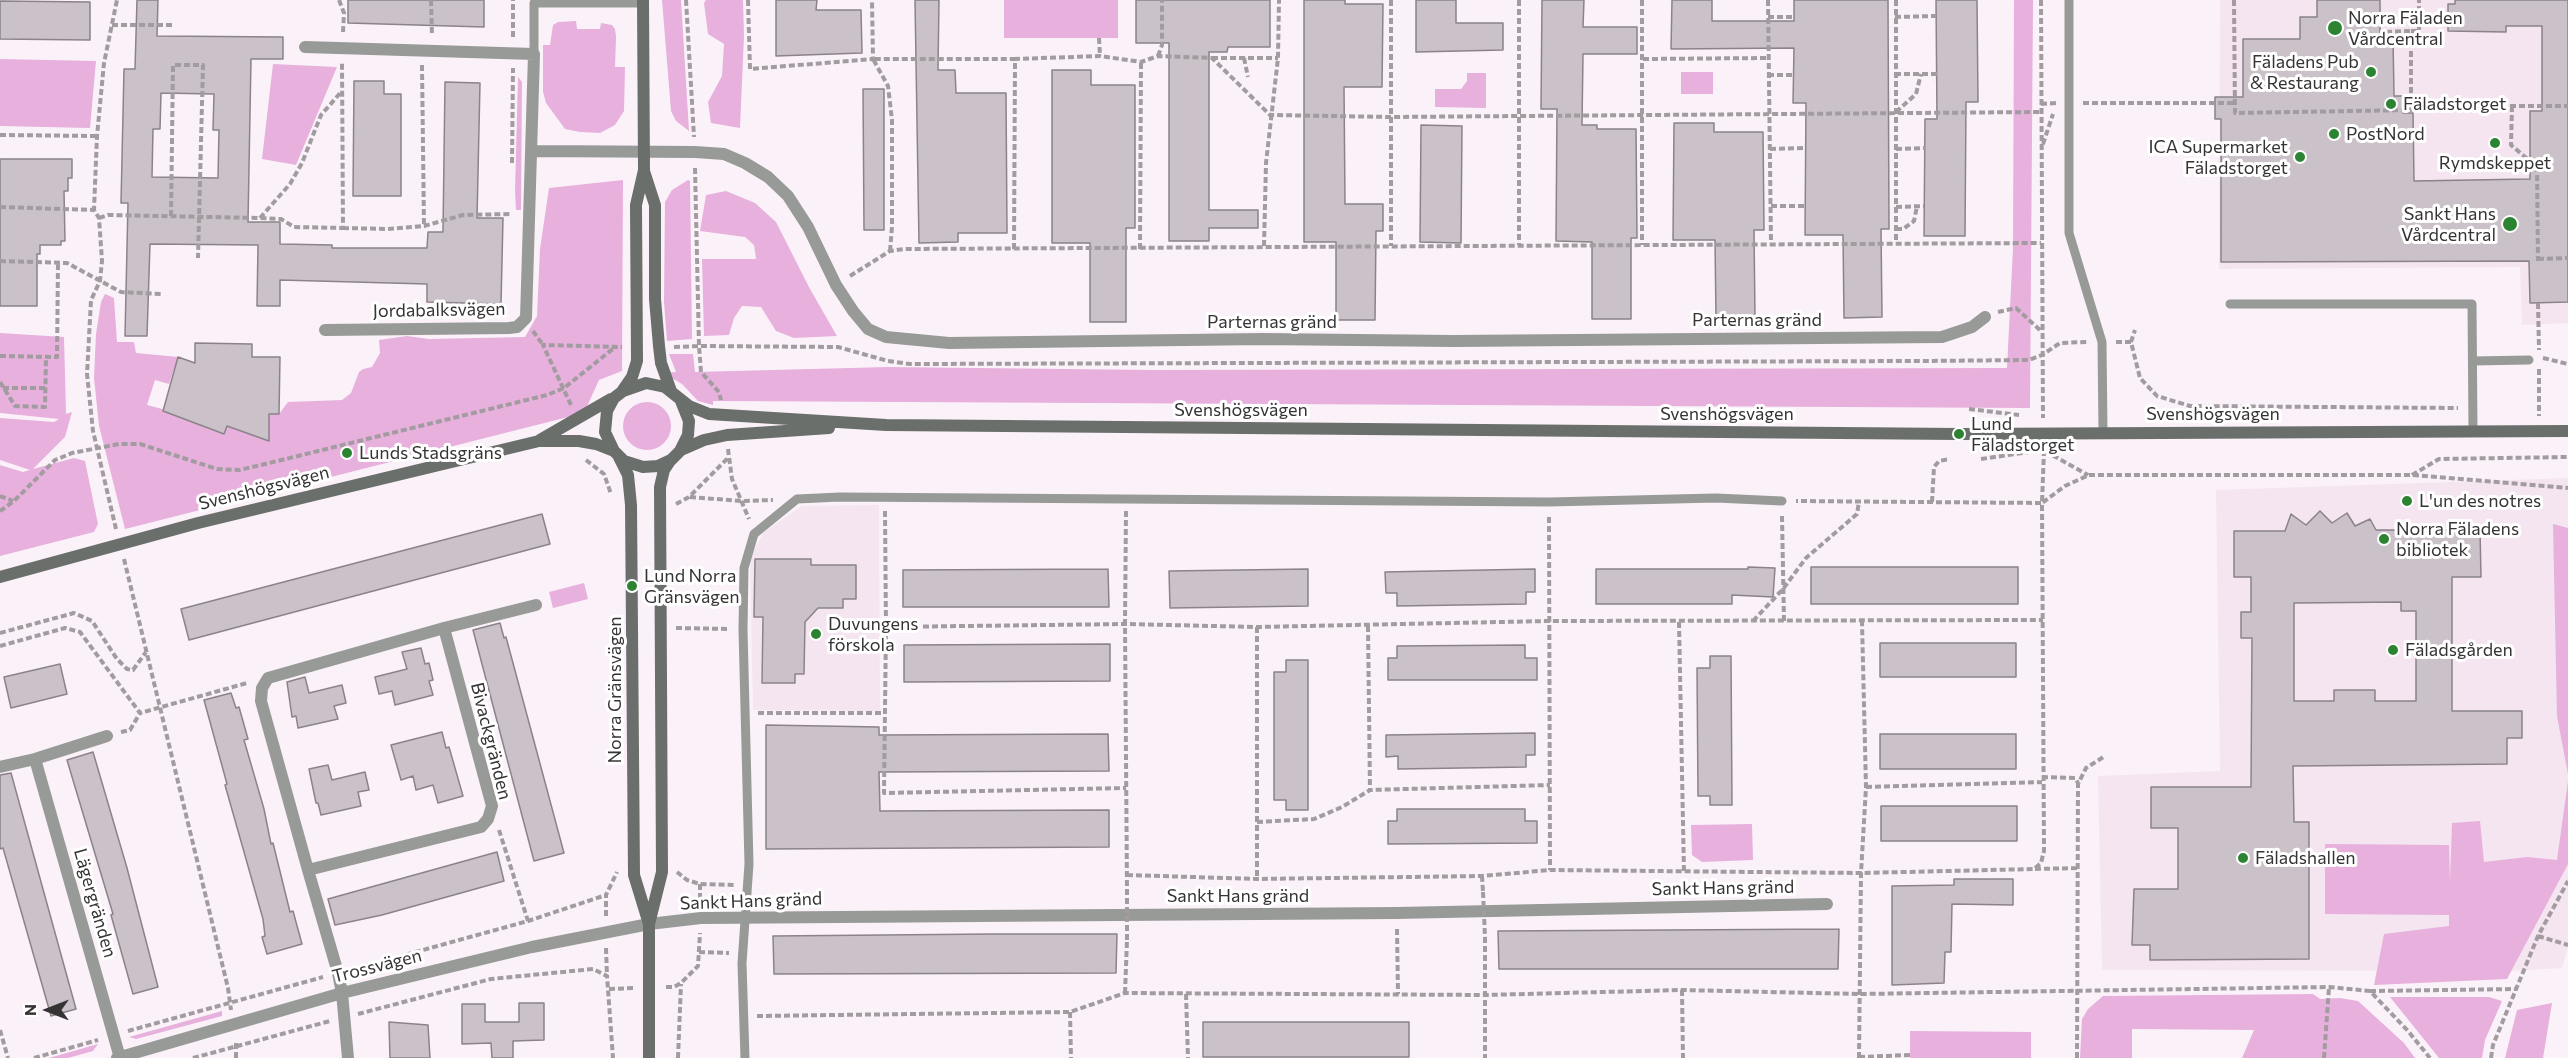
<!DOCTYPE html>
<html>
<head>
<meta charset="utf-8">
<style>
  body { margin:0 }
  #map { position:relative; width:2568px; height:1058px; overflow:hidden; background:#fbf2f9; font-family:Commissioner,sans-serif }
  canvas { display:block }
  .north { position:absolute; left:18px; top:980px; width:60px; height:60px; -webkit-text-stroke:4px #fff; paint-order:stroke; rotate:270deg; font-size:16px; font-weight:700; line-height:24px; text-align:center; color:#363335 }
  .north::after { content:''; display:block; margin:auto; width:21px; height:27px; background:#363335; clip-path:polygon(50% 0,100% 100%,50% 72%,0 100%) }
</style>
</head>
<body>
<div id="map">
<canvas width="2568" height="1058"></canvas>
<div class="north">N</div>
</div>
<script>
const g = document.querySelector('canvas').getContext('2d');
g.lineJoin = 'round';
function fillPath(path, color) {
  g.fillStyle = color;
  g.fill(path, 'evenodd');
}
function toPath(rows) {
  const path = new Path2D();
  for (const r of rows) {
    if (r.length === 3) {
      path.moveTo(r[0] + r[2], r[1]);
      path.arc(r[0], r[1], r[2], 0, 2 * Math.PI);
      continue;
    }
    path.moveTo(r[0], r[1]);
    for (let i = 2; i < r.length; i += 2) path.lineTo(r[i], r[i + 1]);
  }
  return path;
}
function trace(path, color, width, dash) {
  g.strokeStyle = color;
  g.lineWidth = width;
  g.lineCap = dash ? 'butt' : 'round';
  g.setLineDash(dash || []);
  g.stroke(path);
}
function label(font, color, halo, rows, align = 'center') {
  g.font = font + ' Commissioner,sans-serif';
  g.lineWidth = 6;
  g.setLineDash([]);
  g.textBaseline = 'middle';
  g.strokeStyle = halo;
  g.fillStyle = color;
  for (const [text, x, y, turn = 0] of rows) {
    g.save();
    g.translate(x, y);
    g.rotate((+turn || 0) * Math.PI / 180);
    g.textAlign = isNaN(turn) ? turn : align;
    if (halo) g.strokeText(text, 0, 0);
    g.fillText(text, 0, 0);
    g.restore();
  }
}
const built = toPath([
  [2220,0,2568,0,2568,323,2522,325,2520,267,2219,269],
  [2568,478,2568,947,2562,968,2511,971,2102,970,2098,776,2220,771,2216,490],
  [879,505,880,711,753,710,750,558,764,532,802,506]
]);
const green = toPath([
  [662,0,681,0,689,131,676,121,671,111],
  [706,0,743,0,744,36,740,128,711,123,708,102,722,76,724,44,708,34,704,3],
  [1004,0,1118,0,1118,38,1004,38],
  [2014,0,2033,0,2030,408,713,401,713,405,698,401,682,384,663,373,676,372,669,354,693,354,695,372,888,367,1153,370,2007,368,2013,248],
  [576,21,577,29,600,29,601,23,612,25,615,29,616,37,615,67,625,67,624,111,615,125,600,133,580,132,565,129,546,103,543,92,543,45,550,45,553,25,558,22],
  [0,59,96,61,90,128,0,126],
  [273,64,337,67,296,165,262,159],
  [1681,72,1713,72,1713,94,1681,94],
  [1467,73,1486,73,1486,108,1435,107,1435,89,1461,89,1467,81],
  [518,77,522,82,521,210,516,210,515,191],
  [623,180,622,371,599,380,584,413,125,529,99,426,94,378,96,334,101,302,105,294,114,298,117,342,134,342,136,353,178,357,169,384,155,380,147,405,208,421,206,428,224,434,227,426,269,441,269,414,279,414,288,402,342,400,351,393,359,372,363,369,372,367,380,353,379,340,407,336,429,339,525,337,537,316,540,249,549,188],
  [688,180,690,181,692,339,667,341,664,302,665,202,672,190],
  [726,191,755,203,776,222,810,289,837,336,794,338,776,331,761,307,742,306,734,318,729,335,704,336,702,259,756,259,754,245,745,237,700,231,706,195],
  [0,333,64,337,66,414,72,412,65,437,33,469,74,458,85,461,98,524,94,532,0,556,0,465,23,472,30,470,0,460,0,418,54,422,59,419,0,413],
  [647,426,24],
  [2553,524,2568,528,2568,774,2557,716],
  [584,583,588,599,553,608,549,592],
  [2568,781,2568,864,2507,979,2374,985,2384,934,2449,926,2449,915,2325,914,2325,844,2449,845,2450,883,2452,823,2480,821,2484,862,2527,857,2557,860],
  [1752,824,1753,860,1702,862,1692,855,1691,825],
  [2313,994,2320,999,2340,998,2358,1001,2404,1043,2415,1058,2242,1058,2254,1030,2132,1029,2132,1058,2080,1058,2082,1019,2088,1009,2103,996],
  [2390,997,2489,997,2502,1001,2485,1040,2482,1058,2439,1058],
  [2552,1003,2543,1058,2505,1058,2517,1010],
  [222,1011,222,1016,136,1039,129,1037],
  [1910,1031,2031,1032,2031,1058,1910,1058],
  [98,1044,93,1051,68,1058,49,1058]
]);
const building = toPath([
  [137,0,158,0,157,36,283,37,283,59,251,59,248,222,280,222,280,244,332,245,332,248,427,248,428,232,443,232,445,82,480,83,477,218,503,218,501,304,427,302,427,284,280,280,280,306,257,306,258,245,150,244,147,336,125,336,128,203,121,203,124,69,135,69,137,0],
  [161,93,214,94,213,130,219,130,218,178,152,177,153,129,160,129,161,93],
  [348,0,484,0,484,27,348,23,348,0],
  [776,0,817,0,816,10,861,10,862,53,776,56,776,0],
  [915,0,939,0,938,70,955,70,956,93,1006,93,1007,233,958,233,958,242,919,243,915,0],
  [1136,0,1270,0,1270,47,1228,47,1227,52,1209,52,1209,210,1258,210,1258,228,1209,228,1209,241,1169,241,1169,43,1136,43,1136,0],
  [1304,0,1345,0,1345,4,1383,4,1382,87,1344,87,1345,204,1383,204,1383,231,1376,231,1375,320,1336,320,1336,242,1304,242,1304,0],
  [1416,0,1456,0,1456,23,1503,23,1503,50,1416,52,1416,0],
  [1542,0,1584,0,1583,27,1637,27,1637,54,1583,54,1582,125,1597,125,1597,129,1636,129,1637,238,1631,238,1631,319,1592,319,1592,242,1556,241,1557,109,1541,109,1542,0],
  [1672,0,1712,0,1712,21,1794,21,1794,0,1888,0,1889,229,1881,229,1882,317,1844,318,1843,235,1805,235,1806,103,1793,103,1794,48,1671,49,1672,0],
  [1936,0,1977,0,1978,102,1966,102,1965,236,1924,236,1925,119,1937,119,1936,0],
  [2317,0,2380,0,2380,39,2393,38,2394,96,2403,96,2403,113,2413,113,2414,181,2530,179,2530,111,2542,111,2542,26,2506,26,2506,32,2448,31,2448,4,2455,4,2455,0,2568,0,2568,302,2530,303,2529,261,2221,262,2221,119,2215,119,2215,97,2243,97,2243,39,2300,39,2300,17,2317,17,2317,0],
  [0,1,90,2,90,40,0,39,0,1],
  [1052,70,1091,70,1091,85,1135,85,1135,228,1126,228,1126,322,1090,322,1090,243,1052,243,1052,70],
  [354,81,384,81,384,94,401,94,401,196,353,196,354,81],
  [863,89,884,89,884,230,864,230,863,89],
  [1674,123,1714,123,1714,132,1763,132,1764,230,1754,230,1755,319,1716,319,1715,240,1673,240,1674,123],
  [1421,125,1462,126,1461,243,1420,242,1421,125],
  [0,159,72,159,72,178,68,178,68,191,64,191,65,241,61,241,61,245,40,245,40,254,37,254,37,306,0,306,0,159],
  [195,343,252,344,252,357,280,357,279,414,269,414,269,441,227,426,224,434,163,411,178,357,195,363,195,343],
  [2320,511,2332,523,2347,513,2355,526,2370,519,2376,530,2480,530,2481,577,2452,577,2452,711,2522,711,2522,738,2507,738,2507,764,2293,766,2294,822,2309,822,2309,959,2150,960,2150,945,2132,945,2134,889,2178,889,2178,828,2151,828,2151,787,2251,787,2252,638,2241,638,2241,612,2251,612,2251,577,2234,577,2234,531,2285,531,2291,514,2306,525,2320,511],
  [2401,602,2401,611,2416,611,2416,701,2375,701,2375,690,2334,690,2334,701,2294,701,2294,603,2401,602],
  [542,514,550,544,189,640,181,609,542,514],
  [755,559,811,559,811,565,856,565,856,599,843,599,843,608,818,608,805,622,804,674,795,674,795,683,762,683,763,617,754,617,755,559],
  [1748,567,1775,568,1773,597,1732,595,1732,604,1596,604,1596,569,1748,569,1748,567],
  [1811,567,2018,567,2018,604,1811,604,1811,567],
  [1108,569,1109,607,903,607,903,570,1108,569],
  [1308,569,1308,606,1170,608,1169,571,1308,569],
  [1535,569,1535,592,1526,592,1526,604,1397,606,1397,593,1386,593,1385,572,1535,569],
  [500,623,504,638,506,637,564,853,534,861,473,630,500,623],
  [1880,643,2016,643,2016,677,1880,677,1880,643],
  [1110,644,1110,681,904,682,904,645,1110,644],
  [1525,645,1525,658,1537,658,1537,680,1388,680,1388,658,1397,658,1397,646,1525,645],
  [421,648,425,664,429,663,433,680,429,681,433,695,395,705,392,691,379,694,375,677,407,669,402,652,421,648],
  [1710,656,1731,656,1732,805,1710,805,1710,796,1698,796,1697,668,1710,668,1710,656],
  [1286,660,1308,660,1308,810,1286,810,1286,800,1274,800,1274,672,1286,672,1286,660],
  [60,664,67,694,11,708,4,677,60,664],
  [305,677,309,693,342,685,346,703,334,706,338,719,298,728,296,716,292,717,287,682,305,677],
  [231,693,236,708,239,707,248,739,244,740,264,809,271,844,273,843,290,912,293,911,302,944,267,954,262,937,265,936,263,919,225,785,227,784,204,700,231,693],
  [766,725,879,727,879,735,1108,734,1109,771,879,772,880,811,1109,810,1109,847,766,849,766,725],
  [442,732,446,748,449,747,463,796,438,803,433,785,416,790,413,776,401,780,391,745,442,732],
  [1535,733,1535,755,1526,755,1526,767,1398,769,1398,756,1386,757,1386,735,1535,733],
  [1880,734,2016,734,2016,769,1880,769,1880,734],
  [93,752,127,868,158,987,133,994,111,915,113,914,67,760,93,752],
  [328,765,332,780,365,772,369,790,358,792,361,806,321,815,318,803,316,803,309,769,328,765],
  [11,773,76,1009,51,1016,3,848,0,849,0,775,11,773],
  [1881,806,2017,806,2017,841,1881,841,1881,806],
  [1397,809,1525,809,1525,821,1537,821,1537,843,1388,844,1388,821,1397,821,1397,809],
  [497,852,504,881,382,915,335,925,328,899,497,852],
  [1954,879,2013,879,2013,905,1952,904,1951,952,1945,952,1944,983,1892,985,1892,886,1954,885,1954,879],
  [1839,929,1838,969,1499,969,1498,931,1839,929],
  [993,934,1117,934,1116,973,774,974,773,936,993,934],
  [519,1003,544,1003,544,1040,513,1041,513,1058,492,1058,491,1043,462,1044,462,1004,485,1004,485,1022,519,1022,519,1003],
  [389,1022,428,1025,430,1058,390,1058,389,1022],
  [1203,1022,1409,1022,1409,1057,1203,1057,1203,1022]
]);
const path = toPath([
  [339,0,344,13,343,32],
  [431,0,432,36],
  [686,0,694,137],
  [748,0,750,69,873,59,872,0],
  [1391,0,1391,246],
  [1519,0,1519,245],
  [1642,0,1642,245],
  [1768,0,1771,243],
  [1896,0,1896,243],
  [2041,0,2043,418],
  [2234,0,2235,113,2411,110,2411,31,2384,32],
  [1768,17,1794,17],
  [1895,17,1936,16],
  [112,25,173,25],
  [2411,31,2419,31,2419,0],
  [513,37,513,0],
  [1099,38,1100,56],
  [1158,56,1162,45,1162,0],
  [1212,58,1278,58],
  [1244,58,1248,77],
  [1643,59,1767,58],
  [422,65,424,226],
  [1895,74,1937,74],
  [1768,75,1793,75],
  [2083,103,2235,103],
  [2041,104,2056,103],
  [2411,106,2568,106],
  [2512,106,2511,145,2537,167,2538,261],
  [1896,112,1916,94,1921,74],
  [0,135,97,136],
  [2043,144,2053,114],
  [1770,149,1805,148],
  [1896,149,1925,148],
  [512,163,513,68],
  [695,168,699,346,838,347,888,361,910,364,1918,361,2029,360,2042,355,2060,343,2087,342],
  [1771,206,1805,206],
  [0,207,94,210],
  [1896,207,1924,206],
  [171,216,173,65,203,65,198,258],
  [99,218,108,215,260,218,281,219,294,227,343,228,342,63],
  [260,218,290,184,302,163,321,115,342,91],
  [343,228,387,229,424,226,463,215,511,214],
  [1896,229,1903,229,1914,221,1917,206],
  [1264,246,1266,163,1278,58,1279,0],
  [1014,249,1015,59,1100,56,1141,62,1158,56,1212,58,1270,115,1390,117,2041,112],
  [1140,249,1141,62],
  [890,251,892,227,892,120,888,86,873,59,1015,59],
  [2538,259,2568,258],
  [0,261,67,263,121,292,161,294],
  [850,276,890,251,904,249,2041,243],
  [2538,303,2539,350],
  [1998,312,2016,308,2041,331],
  [533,331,543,345],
  [2116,342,2131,342,2140,378,2157,396,2190,406,2458,408],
  [2131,342,2135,330],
  [674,347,699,346,701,372,719,392,721,400],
  [0,356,57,357,58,262],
  [2543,358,2568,364],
  [2539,369,2539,416],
  [0,382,15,406,45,407,46,357],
  [3,388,45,388],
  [571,405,543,345,622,347],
  [1969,409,2019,415],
  [728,449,732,479,749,519],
  [2044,450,2042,503,2065,486,2089,475,2412,475,2568,488],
  [2045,451,2088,475],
  [1981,459,2029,452],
  [586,460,604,474,611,494],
  [2412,475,2439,459,2568,457],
  [0,496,13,501],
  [690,497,741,501,773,500],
  [1932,502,1934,467,1939,461,1950,459],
  [676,504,689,497,729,457],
  [0,511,14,501,55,460,72,453,119,444,140,444,217,469,239,470,261,465,547,395,564,388,614,348],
  [885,511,886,627,1125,624,1257,627,1548,621,2043,620],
  [1126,511,1125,624,1127,889],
  [1782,516,1784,622],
  [1549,517,1550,870],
  [116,529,93,431,87,374,91,300,100,281,102,261,99,218,94,210,97,136,104,63,117,0],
  [124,559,228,988,231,1010],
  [1753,621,1783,589,1806,558,1857,514,1859,502],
  [1679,622,1684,873],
  [1368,626,1370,790],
  [886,627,884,793,1126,788],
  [1257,627,1257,879],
  [676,628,729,629],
  [0,633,74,613,92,621,117,659,127,669,133,670,146,652],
  [0,646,65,628,80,632,140,713,247,683],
  [758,713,884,713],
  [121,732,130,730,140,713],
  [2042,777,2075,778,2078,783],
  [1866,787,2042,782],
  [1257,822,1314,819,1342,807,1370,790,1550,785],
  [499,830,528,921],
  [2035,869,2079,868],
  [677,872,687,880,700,884,735,885],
  [1127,875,1257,879,1482,876,1550,870,1861,873,2034,869,2041,863,2044,851,2042,503,1796,501],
  [1482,876,1483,892],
  [700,884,700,901],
  [606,916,606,895,617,872],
  [1397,929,1398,994],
  [2538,936,2568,945],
  [1485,937,1485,1058],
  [606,948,607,976],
  [699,952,729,953],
  [354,969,528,921,606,895],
  [666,987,674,987,681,983,698,966,700,933],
  [609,989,634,988],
  [1682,990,1683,1058],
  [2370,991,2516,989],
  [1125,993,1127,940],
  [1186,994,1188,1058],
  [1070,1012,1071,1058],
  [358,1014,491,979,593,969,607,976,613,1058],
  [757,1016,1070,1012,1125,993,1485,995,1682,990,1860,994,2329,987,2370,991,2408,1031,2430,1058],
  [0,1030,8,1058],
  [128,1031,323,977],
  [1859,1057,1910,1055],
  [34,1058,98,1040],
  [193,1058,330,1021],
  [236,1058,236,1041],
  [678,1058,681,984],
  [1859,1058,1861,873,1866,787,1862,622],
  [2077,1058,2078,784,2086,768,2105,756],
  [2324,1058,2329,987],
  [2491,1058,2493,1045,2538,936,2568,881]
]);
const lane = toPath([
  [2069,0,2069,233,2102,342,2103,432],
  [534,54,534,3,643,3],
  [2230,304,2472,304,2473,431],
  [2473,361,2529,360],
  [745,1058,742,963,749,864,743,630,744,568,754,534,797,499,840,497,1549,502,1716,498,1782,501]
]);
const street = toPath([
  [305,47,534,54,526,318,517,327,509,328,325,330],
  [531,151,695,152,724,154,745,163,768,177,788,196,808,227,836,285,853,311,868,329,886,337,949,343,1262,339,1453,341,1942,337,1972,327,1985,317],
  [444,628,536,605],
  [35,759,107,736],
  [0,767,35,759,120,1058],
  [308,870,481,827,488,819,492,806,444,628,268,678,262,688,261,701,308,870,338,973,342,993,348,1058],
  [117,1058,342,993,532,947,649,924,701,918,1397,913,1827,904]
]);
const secondary = toPath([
  [644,171,655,205,655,299,659,346,661,363,671,391],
  [623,390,632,377,637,361,636,205,644,170,643,0],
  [681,401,689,421,688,435,680,451,671,460,658,466,643,467,624,461,614,451,605,432,607,411,614,398,623,391,646,383,665,387,689,406,709,414,886,425,1959,434,2568,431],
  [540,440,611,399],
  [681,450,704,440,727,435,829,428],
  [619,457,628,475,631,505,634,875,649,924],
  [0,577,198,523,539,441,579,441,596,444,614,451],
  [649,1058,649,924,662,872,660,487,664,470,670,461]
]);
const pathBridge = toPath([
  [1483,892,1485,937],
  [1127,940,1127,889]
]);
const markers = [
  [2335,28,8,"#2c8331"],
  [2371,72,6,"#2c8331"],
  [2391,104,6,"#2c8331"],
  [2334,134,6,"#2c8331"],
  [2495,143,6,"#2c8331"],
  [2300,157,6,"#2c8331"],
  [2510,224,8,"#2c8331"],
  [1959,434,6,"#2c8331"],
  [347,453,6,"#2c8331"],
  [2407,501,6,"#2c8331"],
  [2384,539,6,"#2c8331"],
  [632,586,6,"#2c8331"],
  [816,634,6,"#2c8331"],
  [2393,650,6,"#2c8331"],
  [2243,858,6,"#2c8331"]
];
const poiNames = [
  ["Norra Fäladen",2348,18],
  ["Vårdcentral",2348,39],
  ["Fäladens Pub",2359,62,"right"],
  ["& Restaurang",2359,83,"right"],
  ["Fäladstorget",2403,104],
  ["PostNord",2346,134],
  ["ICA Supermarket",2288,147,"right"],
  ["Fäladstorget",2288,168,"right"],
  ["Rymdskeppet",2495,163,"center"],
  ["Sankt Hans",2496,214,"right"],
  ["Vårdcentral",2496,235,"right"],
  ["Lund",1971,424],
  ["Fäladstorget",1971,445],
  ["Lunds Stadsgräns",359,453],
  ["L'un des notres",2419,501],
  ["Norra Fäladens",2396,529],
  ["bibliotek",2396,550],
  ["Lund Norra",644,576],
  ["Gränsvägen",644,597],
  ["Duvungens",828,624],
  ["förskola",828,645],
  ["Fäladsgården",2405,650],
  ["Fäladshallen",2255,858]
];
const streetNames = [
  ["Jordabalksvägen",439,310,-1],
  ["Parternas gränd",1757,320],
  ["Parternas gränd",1272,322],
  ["Svenshögsvägen",1241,410],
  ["Svenshögsvägen",1727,414],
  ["Svenshögsvägen",2213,414],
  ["Svenshögsvägen",264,488,-14],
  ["Norra Gränsvägen",615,690,-90],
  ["Bivackgränden",491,741,76],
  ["Sankt Hans gränd",1723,888,-1],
  ["Sankt Hans gränd",1238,896],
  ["Sankt Hans gränd",751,901,-2],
  ["Lägergränden",95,903,74],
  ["Trossvägen",377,966,-14]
];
fillPath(built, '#f4e5f1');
fillPath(green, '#e7b0dd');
fillPath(building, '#cac2c8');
trace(building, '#8b8389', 1.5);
trace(path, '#a29ba0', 4, [6, 3]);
trace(lane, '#979a97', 9);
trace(street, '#979a97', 12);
trace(secondary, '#6b6f6b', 12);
trace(pathBridge, '#a29ba0', 4, [6, 3]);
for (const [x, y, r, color] of markers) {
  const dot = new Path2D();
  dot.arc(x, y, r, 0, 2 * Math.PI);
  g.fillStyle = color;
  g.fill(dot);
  trace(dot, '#fff', 2);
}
label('18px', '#363335', '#fff', poiNames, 'left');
label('18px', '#363335', '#fff', streetNames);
</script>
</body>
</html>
